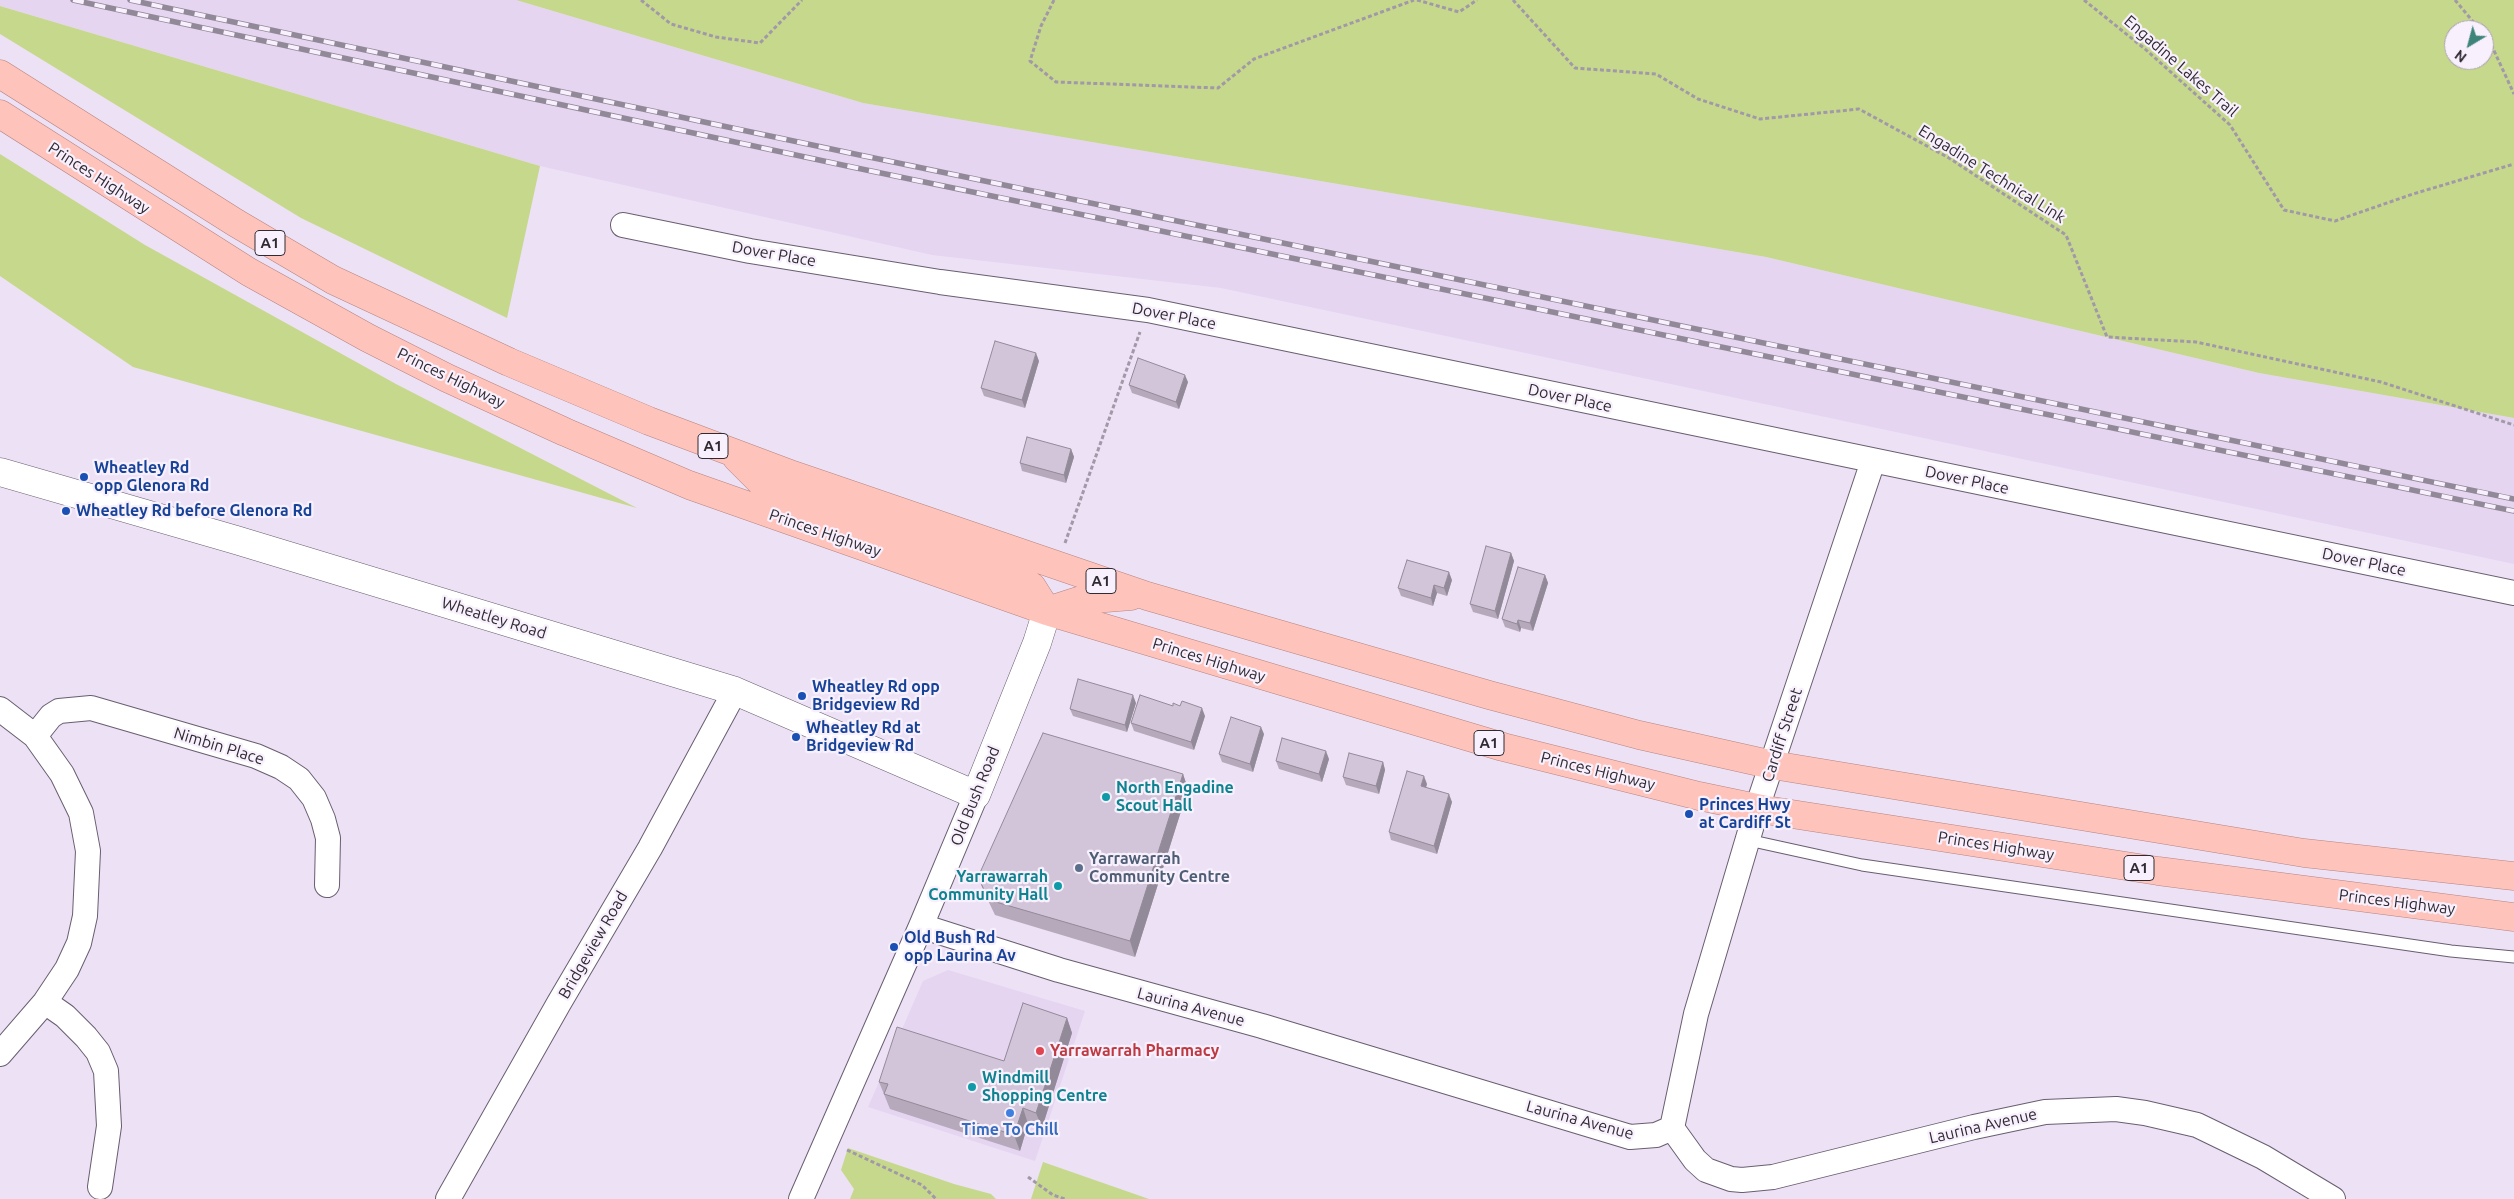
<!DOCTYPE html>
<html>
<head>
<meta charset="utf-8">
<style>
  body { margin:0 }
  #map { position:relative; width:2514px; height:1199px; overflow:hidden; background:#ede1f6; font-family:Ubuntu,sans-serif }
  canvas { display:block }
  .north { position:absolute; left:2444px; top:20px; width:50px; height:50px; box-sizing:border-box; background:#f8f0fd; border:1px solid #a8a1ac; border-radius:50%; rotate:217deg; font-size:14px; font-weight:700; line-height:20px; text-align:center; color:#302b33 }
  .north::after { content:''; display:block; margin:auto; width:18px; height:22px; background:#3f847b; clip-path:polygon(50% 0,100% 100%,50% 72%,0 100%) }
</style>
</head>
<body>
<div id="map">
<canvas width="2514" height="1199"></canvas>
<div class="north">N</div>
</div>
<script>
const g = document.querySelector('canvas').getContext('2d');
g.lineJoin = 'round';
function fillPath(path, color) {
  g.fillStyle = color;
  g.fill(path, 'evenodd');
}
function toPath(rows) {
  const path = new Path2D();
  for (const r of rows) {
    path.moveTo(r[0], r[1]);
    for (let i = 2; i < r.length; i += 2) path.lineTo(r[i], r[i + 1]);
  }
  return path;
}
function trace(path, color, width, dash) {
  g.strokeStyle = color;
  g.lineWidth = width;
  g.lineCap = dash ? 'butt' : 'round';
  g.setLineDash(dash || []);
  g.stroke(path);
}
function label(font, color, halo, rows, align = 'center') {
  g.font = font + ' Ubuntu,sans-serif';
  g.lineWidth = 4.5;
  g.setLineDash([]);
  g.textBaseline = 'middle';
  g.strokeStyle = halo;
  g.fillStyle = color;
  for (const [text, x, y, turn = 0] of rows) {
    g.save();
    g.translate(x, y);
    g.rotate((+turn || 0) * Math.PI / 180);
    g.textAlign = isNaN(turn) ? turn : align;
    if (halo) g.strokeText(text, 0, 0);
    g.fillText(text, 0, 0);
    g.restore();
  }
}
const built = toPath([
  [0,0,516,0,863,103,1766,257,2259,373,2514,418,2514,564,1221,288,932,255,540,166,0,6],
  [948,970,1085,1011,1035,1161,868,1107,923,981]
]);
const green = toPath([
  [516,0,2514,0,2514,418,2259,373,1766,257,863,103],
  [2454,30,2484,30,2484,60,2454,60],
  [0,6,540,166,507,318,301,218,0,34],
  [0,154,145,245,396,384,637,508,133,367,0,276],
  [848,1148,954,1184,991,1194,996,1199,850,1199,854,1189,841,1170],
  [1043,1162,1149,1199,1031,1199]
]);
const path = toPath([
  [641,0,671,24,716,37,760,43,802,0],
  [1054,0,1041,26,1030,61,1056,82,1218,88,1254,59,1414,0],
  [1417,0,1459,12,1477,0],
  [1513,0,1575,68,1656,74,1698,99,1760,119,1859,109,1949,158,2066,235,2107,337,2196,342,2381,382,2514,425],
  [2084,0,2145,49,2230,125,2284,210,2335,221,2413,194,2514,164],
  [2455,0,2480,30],
  [2484,34,2490,42,2514,94],
  [1065,543,1140,332],
  [847,1150,922,1185,936,1199],
  [1028,1177,1053,1195,1065,1199]
]);
const service = toPath([
  [1748,840,1862,865,2451,951,2514,957]
]);
const minor = toPath([
  [623,225,750,251,940,282,1148,310,2514,593],
  [0,709,35,736,62,774,81,813,88,851,85,916,79,943,67,969,45,1002,0,1054],
  [35,736,51,716,59,711,91,708,256,756,281,767,299,779,314,798,323,819,328,838,327,885],
  [921,926,1059,970,1262,1026,1630,1137,1656,1135,1672,1128,1695,1160,1706,1170,1731,1179,1742,1180,1773,1177,1974,1127,2045,1112,2116,1109,2145,1113,2197,1125,2263,1157,2333,1199],
  [45,1002,65,1016,86,1037,98,1052,106,1071,109,1126,100,1187],
  [1672,1128,1696,1014,1757,808,1873,461],
  [448,1199,559,1003,650,848,735,691],
  [801,1199,921,926,976,795]
]);
const tertiary = toPath([
  [0,472,236,540,735,691,976,795,1037,643,1047,611]
]);
const trunk = toPath([
  [0,74,236,223,333,280,509,362,649,421,793,475,1147,596,1489,695,1639,735,1773,765,2304,853,2514,876],
  [0,114,249,272,368,338,447,378,565,432,689,485,1047,611,1503,747,1699,796,1766,810,2158,871,2514,917],
  [737,458,765,486,784,496,1018,577,1032,587,1047,611],
  [1047,611,1081,600,1131,596]
]);
const rail = toPath([
  [73,0,847,166,2514,511],
  [130,0,850,153,2514,499]
]);
const wall = toPath([
  [1039,361,1025,408,984,396,981,388],
  [1188,382,1179,409,1132,393,1129,385],
  [1071,449,1074,457,1066,483,1022,471,1020,463],
  [1511,553,1514,561,1498,619,1473,612,1470,604],
  [1545,575,1548,583,1533,631,1521,628,1520,632,1505,627,1502,619],
  [1452,580,1447,596,1437,593,1433,606,1401,596,1398,588],
  [1136,703,1127,732,1073,716,1070,709],
  [1205,716,1194,750,1134,731,1131,723],
  [1264,734,1253,772,1222,762,1219,754],
  [1329,759,1322,782,1279,769,1276,761],
  [1383,762,1385,770,1379,794,1346,785,1343,777],
  [1183,774,1188,789,1135,957,995,915,984,892,978,877],
  [1427,784,1426,787,1452,802,1437,854,1391,840,1389,832],
  [1067,1018,1072,1033,1042,1128,1028,1124,1020,1151,890,1109,879,1082,1004,1061]
]);
const shadedWall = toPath([
  [1036,353,1039,361,1025,408,1022,400],
  [1185,375,1188,382,1179,409,1176,402],
  [1071,449,1074,457,1066,483,1064,475],
  [1511,553,1514,561,1498,619,1495,611],
  [1449,572,1452,580,1447,596,1444,588],
  [1545,575,1548,583,1533,631,1530,623],
  [1434,585,1437,593,1433,606,1431,598],
  [1518,620,1521,628,1520,632,1517,624],
  [1133,695,1136,703,1127,732,1125,725],
  [1202,708,1205,716,1194,750,1191,742],
  [1261,727,1264,734,1253,772,1250,764],
  [1326,751,1329,759,1322,782,1319,774],
  [1383,762,1385,770,1379,794,1376,786],
  [1183,774,1188,789,1135,957,1130,941],
  [1424,776,1427,784,1424,794,1421,786],
  [1449,794,1452,802,1437,854,1434,846],
  [1067,1018,1072,1033,1042,1128,1036,1113],
  [1023,1108,1028,1124,1020,1151,1014,1135]
]);
const building = toPath([
  [995,341,1036,353,1022,400,981,388,995,341],
  [1138,358,1185,375,1176,402,1129,385,1138,358],
  [1027,437,1071,449,1064,475,1020,463,1027,437],
  [1486,546,1511,553,1495,611,1470,604,1486,546],
  [1407,560,1449,572,1444,588,1434,585,1431,598,1398,588,1407,560],
  [1518,567,1545,575,1530,623,1518,620,1517,624,1502,619,1518,567],
  [1078,679,1133,695,1125,725,1070,709,1078,679],
  [1140,695,1173,706,1173,703,1180,706,1182,701,1202,708,1191,742,1131,723,1140,695],
  [1231,717,1261,727,1250,764,1219,754,1231,717],
  [1043,733,1183,774,1130,941,989,900,978,877,1043,733],
  [1282,738,1326,751,1319,774,1276,761,1282,738],
  [1349,753,1383,762,1376,786,1343,777,1349,753],
  [1407,771,1424,776,1421,786,1449,794,1434,846,1389,832,1407,771],
  [1023,1003,1067,1018,1036,1113,1023,1108,1014,1135,884,1094,888,1084,879,1082,897,1027,1004,1061,1023,1003]
]);
const markers = [
  [84,477,5,"#1a4fb4"],
  [66,511,5,"#1a4fb4"],
  [802,696,5,"#1a4fb4"],
  [796,737,5,"#1a4fb4"],
  [1106,797,5,"#0f9aa8"],
  [1689,814,5,"#1a4fb4"],
  [1079,868,5,"#5c6f8a"],
  [1058,886,5,"#0f9aa8"],
  [894,947,5,"#1a4fb4"],
  [1040,1051,5,"#e0444e"],
  [972,1087,5,"#0f9aa8"],
  [1010,1113,5,"#3f7fe0"]
];
const shields = [
  [270,243,30],
  [713,446,30],
  [1101,581,30],
  [1489,743,30],
  [2139,868,30]
];
const shieldNames = [
  ["A1",270,243],
  ["A1",713,446],
  ["A1",1101,581],
  ["A1",1489,743],
  ["A1",2139,868]
];
const streetNames = [
  ["Engadine Lakes Trail",2181,66,41],
  ["Engadine Technical Link",1992,174,32],
  ["Princes Highway",99,178,33],
  ["Dover Place",774,254,10],
  ["Dover Place",1174,316,11],
  ["Princes Highway",451,378,26],
  ["Dover Place",1570,398,12],
  ["Dover Place",1967,480,12],
  ["Princes Highway",825,533,19],
  ["Dover Place",2364,562,12],
  ["Wheatley Road",494,618,17],
  ["Princes Highway",1209,660,17],
  ["Cardiff Street",1782,735,-72],
  ["Nimbin Place",219,746,17],
  ["Princes Highway",1598,771,14],
  ["Old Bush Road",975,796,-68],
  ["Princes Highway",1996,846,9],
  ["Princes Highway",2397,902,7],
  ["Bridgeview Road",593,945,-60],
  ["Laurina Avenue",1191,1007,15],
  ["Laurina Avenue",1580,1120,15],
  ["Laurina Avenue",1983,1126,-13]
];
const transitNames = [
  ["Wheatley Rd",94,468],
  ["opp Glenora Rd",94,486],
  ["Wheatley Rd before Glenora Rd",76,511],
  ["Wheatley Rd opp",812,687],
  ["Bridgeview Rd",812,705],
  ["Wheatley Rd at",806,728],
  ["Bridgeview Rd",806,746],
  ["Princes Hwy",1699,805],
  ["at Cardiff St",1699,823],
  ["Old Bush Rd",904,938],
  ["opp Laurina Av",904,956]
];
const cultureNames = [
  ["North Engadine",1116,788],
  ["Scout Hall",1116,806],
  ["Yarrawarrah",1048,877,"right"],
  ["Community Hall",1048,895,"right"],
  ["Windmill",982,1078],
  ["Shopping Centre",982,1096]
];
const serviceNames = [
  ["Yarrawarrah",1089,859],
  ["Community Centre",1089,877]
];
const healthNames = [
  ["Yarrawarrah Pharmacy",1050,1051]
];
const shopNames = [
  ["Time To Chill",1010,1130]
];
fillPath(built, '#e5d5f1');
fillPath(green, '#c6d88c');
trace(service, '#695e70', 13);
trace(minor, '#695e70', 26);
trace(tertiary, '#695e70', 29);
trace(trunk, '#b68480', 29);
trace(path, '#a198a8', 3, [4, 2.5]);
trace(service, '#fff', 11);
trace(minor, '#fff', 24);
trace(tertiary, '#fff', 28);
trace(trunk, '#fec3ba', 28);
trace(rail, '#918997', 5.5);
trace(rail, '#f8f0fd', 4, [11]);
fillPath(wall, '#b5a9bb');
fillPath(shadedWall, '#938a99');
fillPath(building, '#d2c5da');
trace(building, '#938a99', 1);
for (const [x, y, r, color] of markers) {
  const dot = new Path2D();
  dot.arc(x, y, r, 0, 2 * Math.PI);
  g.fillStyle = color;
  g.fill(dot);
  trace(dot, '#f8f0fd', 2);
}
for (const [x, y, w] of shields) {
  const box = new Path2D();
  box.roundRect(x - w / 2, y - 12.5, w, 25, 4);
  g.fillStyle = '#f8f0fd';
  g.fill(box);
  trace(box, '#302b33', 1);
}
label('bold 15px', '#302b33', null, shieldNames);
label('16px', '#302b33', '#f8f0fd', streetNames);
label('bold 16px', '#164399', '#f8f0fd', transitNames, 'left');
label('bold 16px', '#0d838f', '#f8f0fd', cultureNames, 'left');
label('bold 16px', '#4e5e75', '#f8f0fd', serviceNames, 'left');
label('bold 16px', '#be3a42', '#f8f0fd', healthNames, 'left');
label('bold 16px', '#366cbe', '#f8f0fd', shopNames);
</script>
</body>
</html>
